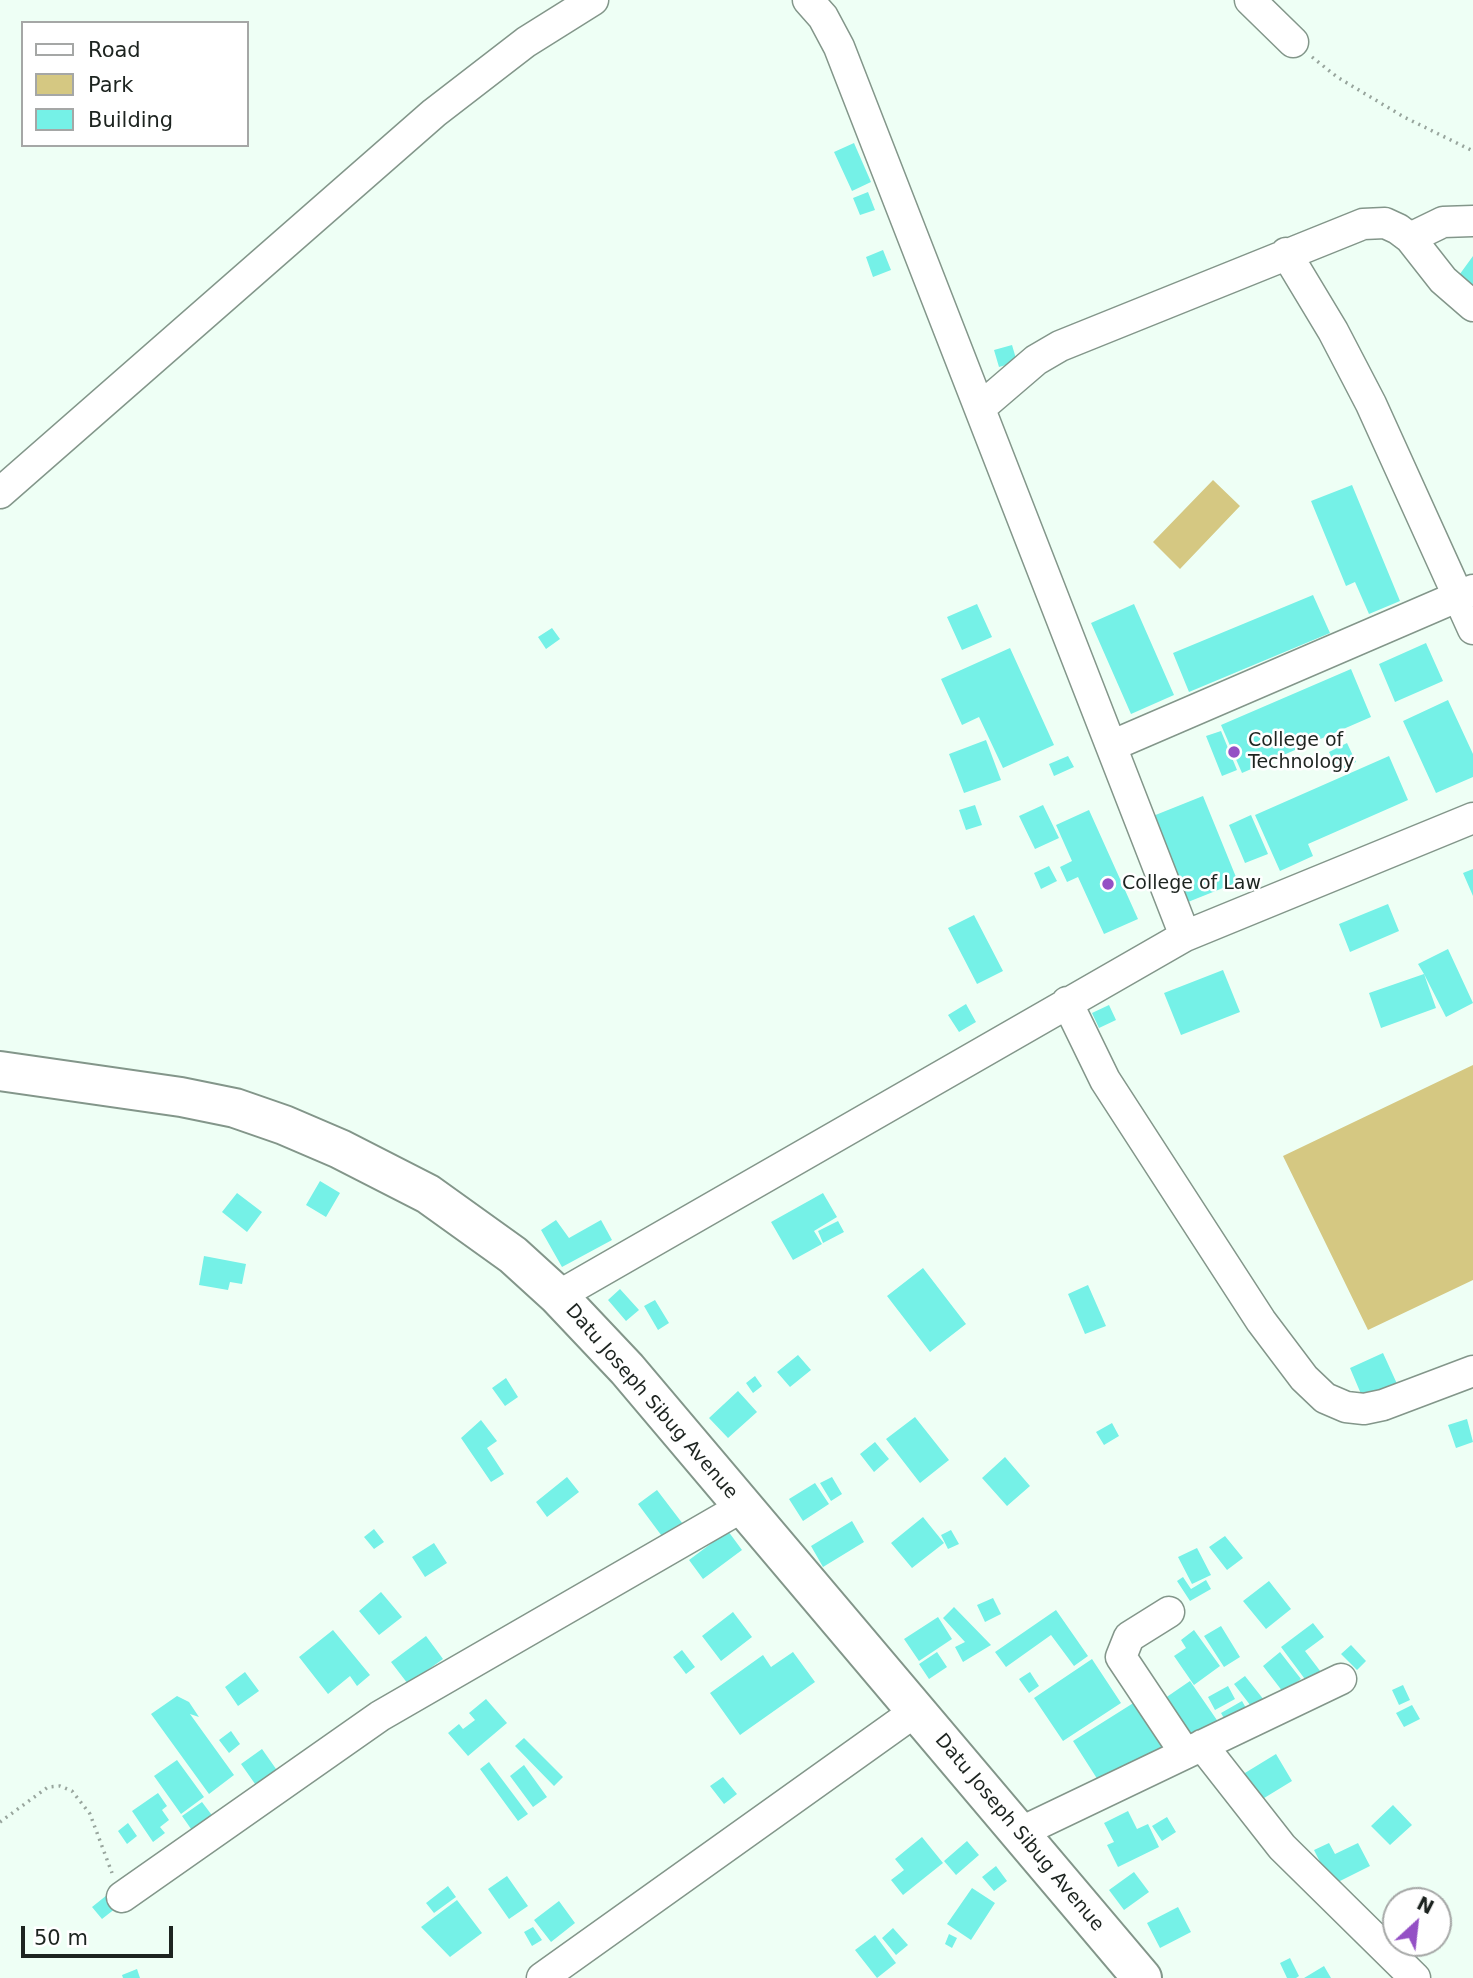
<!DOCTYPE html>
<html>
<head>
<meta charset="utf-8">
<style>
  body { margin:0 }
  #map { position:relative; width:1473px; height:1978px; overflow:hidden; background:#eefff5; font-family:"DejaVu Sans",sans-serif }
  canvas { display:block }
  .legend { position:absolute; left:21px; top:21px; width:228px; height:126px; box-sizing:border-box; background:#fff; border:2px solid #a5a7a6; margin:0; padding:9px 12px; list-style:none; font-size:21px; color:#1d2420 }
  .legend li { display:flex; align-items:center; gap:14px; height:35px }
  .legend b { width:35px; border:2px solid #a5a7a6 }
  .north { position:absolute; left:1382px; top:1887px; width:70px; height:70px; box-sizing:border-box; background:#fff; border:2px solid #a5a7a6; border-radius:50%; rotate:27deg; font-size:19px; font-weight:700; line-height:28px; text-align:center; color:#1d2420 }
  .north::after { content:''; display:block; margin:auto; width:24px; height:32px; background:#9450c5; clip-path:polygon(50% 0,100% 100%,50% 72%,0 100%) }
  .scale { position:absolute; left:21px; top:1926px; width:152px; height:32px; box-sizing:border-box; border:4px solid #1d2420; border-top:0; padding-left:9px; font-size:21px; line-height:24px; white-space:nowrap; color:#1d2420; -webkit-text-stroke:5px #fff; paint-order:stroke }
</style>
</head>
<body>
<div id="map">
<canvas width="1473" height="1978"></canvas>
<ul class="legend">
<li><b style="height:9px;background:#fff"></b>Road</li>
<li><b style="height:19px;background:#d5c882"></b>Park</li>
<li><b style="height:19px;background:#75f1e7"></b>Building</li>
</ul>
<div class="north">N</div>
<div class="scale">50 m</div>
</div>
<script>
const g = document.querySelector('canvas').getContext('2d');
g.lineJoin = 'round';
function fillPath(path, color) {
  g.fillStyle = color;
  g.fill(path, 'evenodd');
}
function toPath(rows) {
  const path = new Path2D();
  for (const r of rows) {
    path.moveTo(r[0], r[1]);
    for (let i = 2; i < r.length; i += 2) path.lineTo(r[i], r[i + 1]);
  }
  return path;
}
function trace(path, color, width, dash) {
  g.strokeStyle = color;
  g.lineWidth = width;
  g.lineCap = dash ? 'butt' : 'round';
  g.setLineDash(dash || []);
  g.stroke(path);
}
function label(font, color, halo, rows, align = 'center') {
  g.font = font + ' "DejaVu Sans",sans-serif';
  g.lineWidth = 5;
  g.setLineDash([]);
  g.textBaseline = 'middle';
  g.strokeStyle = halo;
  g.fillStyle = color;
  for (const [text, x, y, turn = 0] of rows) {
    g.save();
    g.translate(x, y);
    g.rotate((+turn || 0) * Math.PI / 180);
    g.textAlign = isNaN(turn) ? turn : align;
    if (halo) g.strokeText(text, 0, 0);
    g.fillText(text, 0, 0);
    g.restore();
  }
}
const green = toPath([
  [1213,480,1240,506,1180,569,1153,542],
  [1473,1065,1473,1280,1368,1330,1283,1156]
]);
const building = toPath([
  [854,143,871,182,852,191,834,152],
  [868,192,875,210,860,215,853,198],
  [883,250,891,270,873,277,866,257],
  [1473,256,1473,290,1457,278],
  [1012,345,1017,362,999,367,994,350],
  [1352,485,1400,601,1369,614,1355,582,1346,586,1311,501],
  [1313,595,1330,633,1189,692,1173,653],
  [977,604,992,637,962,650,947,617],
  [1134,604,1174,695,1131,714,1091,623],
  [552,628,560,639,546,649,538,637],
  [1426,643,1443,681,1395,702,1379,664],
  [1010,648,1054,745,1003,768,979,717,962,725,941,679],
  [1351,669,1371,717,1242,773,1221,725],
  [1448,700,1473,754,1473,777,1436,793,1403,721],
  [1221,731,1237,770,1222,776,1206,736],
  [986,740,1001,780,964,793,949,754],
  [1347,743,1356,762,1338,771,1329,752],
  [1068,756,1074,767,1054,776,1049,764],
  [1389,756,1408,800,1308,844,1313,856,1280,871,1255,815],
  [1203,796,1238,882,1188,902,1153,816],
  [975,805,982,825,966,830,959,810],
  [1043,805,1059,838,1035,849,1019,816],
  [1089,810,1138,919,1104,934,1078,877,1067,882,1060,867,1072,861,1056,825],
  [1251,815,1268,854,1245,863,1229,825],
  [1049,866,1057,881,1041,889,1034,873],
  [1473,869,1473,896,1463,873],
  [1388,904,1399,931,1350,952,1339,924],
  [974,915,1003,971,977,984,948,928],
  [1448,949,1473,1003,1446,1017,1424,974,1436,1008,1381,1028,1369,993,1424,974,1418,964],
  [1223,970,1240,1012,1181,1035,1164,993],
  [966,1004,976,1022,959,1032,948,1015],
  [1109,1005,1116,1020,1099,1028,1092,1013],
  [320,1181,340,1193,326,1217,306,1205],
  [237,1193,262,1212,247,1232,222,1212],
  [823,1193,837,1217,814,1231,822,1244,793,1260,771,1222],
  [556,1220,569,1238,601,1220,612,1240,562,1267,541,1230],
  [838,1221,844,1232,823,1243,818,1231],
  [204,1256,246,1264,242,1284,230,1282,228,1290,199,1285],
  [923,1268,966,1324,930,1352,887,1296],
  [1088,1285,1106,1326,1085,1334,1068,1294],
  [620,1289,639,1310,626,1321,608,1300],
  [655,1300,669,1323,658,1330,644,1306],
  [1383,1353,1398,1386,1364,1401,1350,1368],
  [798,1355,811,1370,790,1387,777,1372],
  [755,1376,762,1386,753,1393,746,1383],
  [506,1378,518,1397,505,1406,492,1388],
  [738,1391,757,1412,728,1438,709,1418],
  [915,1417,949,1460,920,1483,886,1439],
  [1467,1419,1473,1442,1456,1448,1448,1425],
  [481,1420,497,1441,487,1448,504,1474,491,1482,461,1438],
  [1112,1423,1119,1436,1104,1445,1096,1432],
  [875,1442,889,1459,874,1472,860,1454],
  [1005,1457,1030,1486,1007,1506,982,1478],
  [567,1477,579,1492,547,1517,536,1502],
  [832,1477,842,1494,831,1501,820,1483],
  [815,1483,829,1504,803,1521,789,1499],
  [657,1490,686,1528,667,1543,638,1504],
  [923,1517,944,1543,912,1568,891,1543],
  [852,1521,864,1542,823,1567,811,1546],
  [374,1529,384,1542,374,1549,364,1537],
  [951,1530,959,1544,948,1549,941,1535],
  [728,1531,742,1550,703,1579,689,1560],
  [1225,1536,1243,1558,1227,1570,1209,1547],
  [434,1543,447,1563,425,1577,412,1557],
  [1197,1548,1211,1575,1192,1584,1178,1557],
  [1183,1577,1191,1589,1206,1580,1211,1589,1190,1601,1177,1581],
  [1269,1581,1291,1609,1266,1629,1243,1601],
  [381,1592,402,1617,379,1635,359,1611],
  [993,1598,1001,1614,985,1622,977,1605],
  [954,1607,991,1645,963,1662,955,1647,965,1642,943,1618],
  [1056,1610,1088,1656,1074,1666,1051,1635,1006,1667,995,1652],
  [733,1612,752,1637,721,1661,702,1636],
  [938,1617,952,1639,919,1661,904,1639],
  [1313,1623,1324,1637,1305,1651,1327,1680,1313,1690,1281,1647],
  [1221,1626,1240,1657,1224,1667,1204,1636],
  [333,1630,370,1675,357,1686,350,1676,328,1694,299,1657],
  [1194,1630,1220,1666,1194,1685,1174,1656,1186,1648,1181,1640],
  [426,1636,443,1659,408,1684,391,1662],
  [1351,1645,1366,1661,1357,1670,1341,1654],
  [682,1650,695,1667,686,1674,673,1657],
  [793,1652,815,1682,740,1735,710,1693,763,1655,771,1667],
  [937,1652,947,1667,929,1679,919,1664],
  [1280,1652,1301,1679,1283,1692,1263,1666],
  [1092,1659,1121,1703,1063,1741,1034,1698],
  [245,1672,259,1691,238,1706,225,1687],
  [1030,1672,1039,1686,1029,1693,1019,1679],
  [1245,1676,1268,1705,1257,1714,1234,1684],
  [1190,1681,1221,1726,1186,1750,1155,1705],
  [1403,1685,1410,1700,1399,1705,1392,1690],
  [1228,1686,1235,1699,1215,1710,1208,1697],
  [177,1696,189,1702,199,1717,190,1714,234,1775,209,1794,151,1714],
  [486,1699,507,1723,468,1756,448,1733,459,1724,463,1729,475,1720,469,1713],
  [1242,1701,1250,1715,1229,1727,1221,1713],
  [1135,1702,1165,1749,1103,1788,1073,1741],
  [1412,1705,1420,1719,1404,1727,1396,1713],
  [231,1731,240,1744,229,1753,219,1740],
  [524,1738,563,1777,554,1786,515,1746],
  [262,1749,281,1776,260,1791,241,1764],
  [1276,1754,1292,1781,1256,1803,1240,1776],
  [177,1760,204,1797,181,1814,154,1776],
  [489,1762,528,1814,518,1821,480,1769],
  [524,1765,547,1797,533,1807,510,1776],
  [723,1777,737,1794,724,1804,710,1786],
  [158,1793,167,1806,162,1810,169,1820,160,1827,165,1833,153,1842,132,1811],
  [202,1802,217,1822,196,1836,182,1816],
  [1393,1805,1412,1825,1390,1845,1371,1826],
  [1128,1811,1137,1829,1148,1824,1159,1847,1118,1867,1107,1845,1114,1842,1104,1823],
  [1167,1817,1176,1832,1162,1841,1152,1826],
  [128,1823,137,1836,127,1844,118,1831],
  [922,1837,943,1863,903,1895,891,1880,904,1870,895,1859],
  [967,1841,979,1855,956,1875,944,1861],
  [1329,1843,1335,1854,1358,1843,1370,1866,1324,1889,1324,1870,1314,1850],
  [996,1866,1007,1881,994,1891,982,1877],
  [1134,1872,1149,1892,1124,1910,1109,1890],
  [507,1876,528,1906,509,1919,488,1889],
  [448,1886,456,1897,434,1913,426,1903],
  [972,1888,995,1903,971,1940,947,1924],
  [107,1895,116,1908,102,1919,92,1907],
  [457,1900,482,1933,450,1957,421,1927],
  [559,1901,575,1923,551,1942,534,1920],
  [1178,1907,1191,1932,1160,1948,1147,1923],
  [533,1927,542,1940,532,1946,524,1932],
  [893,1928,908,1945,896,1955,882,1938],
  [949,1934,957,1938,952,1948,945,1944],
  [875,1935,896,1963,877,1978,855,1950],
  [1290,1958,1299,1976,1296,1978,1287,1978,1280,1963],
  [1324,1966,1331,1978,1304,1978],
  [137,1969,140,1978,123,1978,122,1975]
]);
const path = toPath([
  [1312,57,1337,77,1404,117,1473,151],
  [0,1822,48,1787,60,1786,72,1791,90,1814,112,1873]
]);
const minor = toPath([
  [808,0,823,17,839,47,1185,936],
  [1250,0,1293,42],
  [1410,238,1443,222,1473,221],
  [1286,253,1333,331,1371,404,1473,629],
  [980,408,1036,360,1060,346,1363,224,1385,223,1398,229,1410,238,1443,280,1473,306],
  [0,493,434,113,526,42,593,0],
  [1111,746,1473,590],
  [1067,1002,1105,1080,1261,1321,1304,1378,1325,1398,1346,1407,1364,1409,1383,1405,1473,1371],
  [558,1296,1185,936,1473,818],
  [1169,1612,1129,1637,1121,1657,1185,1753],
  [1202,1745,1282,1847,1415,1978],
  [1019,1833,1341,1679],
  [122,1897,380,1716,742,1507],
  [542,1978,916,1711]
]);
const major = toPath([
  [0,1071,181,1097,235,1108,284,1125,340,1149,428,1194,513,1255,558,1296,627,1369,1142,1978]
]);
const markers = [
  [1234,752,7,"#9450c5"],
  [1108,884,7,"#9450c5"]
];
const poiNames = [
  ["College of",1248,741],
  ["Technology",1248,763],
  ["College of Law",1122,884]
];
const streetNames = [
  ["Datu Joseph Sibug Avenue",651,1402,49],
  ["Datu Joseph Sibug Avenue",1019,1833,50]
];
fillPath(green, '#d5c882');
fillPath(building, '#75f1e7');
trace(minor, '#83968a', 33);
trace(major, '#83968a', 42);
trace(path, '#98a59d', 3.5, [2, 5]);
trace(minor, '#fff', 30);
trace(major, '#fff', 38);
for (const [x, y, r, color] of markers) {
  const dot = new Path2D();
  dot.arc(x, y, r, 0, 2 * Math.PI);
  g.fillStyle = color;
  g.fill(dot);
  trace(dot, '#fff', 2.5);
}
label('19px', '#1d2420', '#fff', poiNames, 'left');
label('19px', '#1d2420', '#fff', streetNames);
</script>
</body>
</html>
